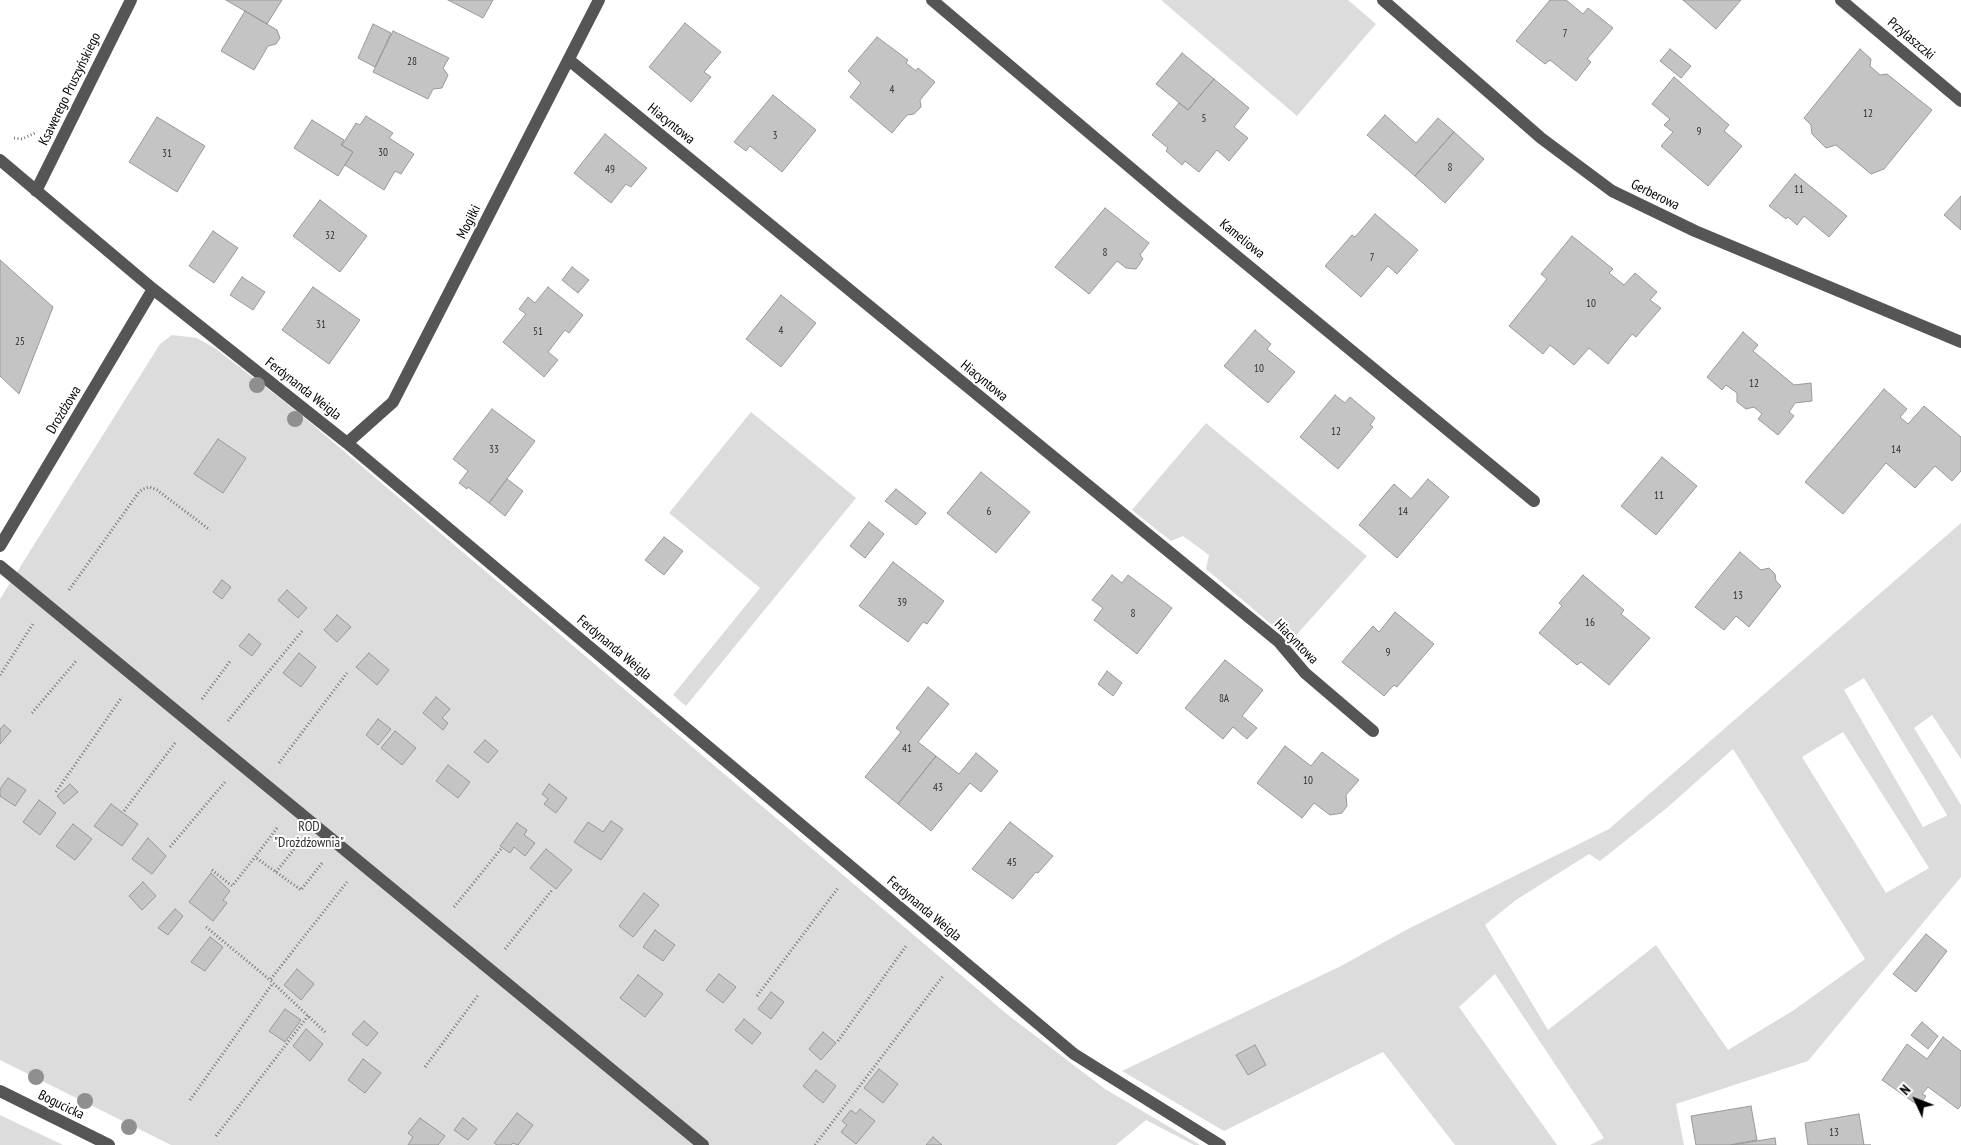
<!DOCTYPE html>
<html>
<head>
<meta charset="utf-8">
<style>
  body { margin:0 }
  #map { position:relative; width:1961px; height:1145px; overflow:hidden; background:#fff; font-family:"PT Sans Narrow",sans-serif }
  canvas { display:block }
  .north { position:absolute; left:1891px; top:1075px; width:50px; height:50px; -webkit-text-stroke:4px #fff; paint-order:stroke; rotate:313deg; font-size:14px; font-weight:700; line-height:20px; text-align:center; color:#000 }
  .north::after { content:''; display:block; margin:auto; width:18px; height:22px; background:#000; clip-path:polygon(50% 0,100% 100%,50% 72%,0 100%) }
</style>
</head>
<body>
<div id="map">
<canvas width="1961" height="1145"></canvas>
<div class="north">N</div>
</div>
<script>
const g = document.querySelector('canvas').getContext('2d');
g.lineJoin = 'round';
function fillPath(path, color) {
  g.fillStyle = color;
  g.fill(path, 'evenodd');
}
function toPath(rows) {
  const path = new Path2D();
  for (const r of rows) {
    path.moveTo(r[0], r[1]);
    for (let i = 2; i < r.length; i += 2) path.lineTo(r[i], r[i + 1]);
  }
  return path;
}
function trace(path, color, width, dash) {
  g.strokeStyle = color;
  g.lineWidth = width;
  g.lineCap = dash ? 'butt' : 'round';
  g.setLineDash(dash || []);
  g.stroke(path);
}
function label(font, color, halo, rows, align = 'center') {
  g.font = font + ' "PT Sans Narrow",sans-serif';
  g.lineWidth = 4;
  g.setLineDash([]);
  g.textBaseline = 'middle';
  g.strokeStyle = halo;
  g.fillStyle = color;
  for (const [text, x, y, turn = 0] of rows) {
    g.save();
    g.translate(x, y);
    g.rotate((+turn || 0) * Math.PI / 180);
    g.textAlign = isNaN(turn) ? turn : align;
    if (halo) g.strokeText(text, 0, 0);
    g.fillText(text, 0, 0);
    g.restore();
  }
}
const green = toPath([
  [1161,0,1348,0,1376,24,1297,116],
  [172,335,197,338,216,349,299,413,1008,1015,1105,1089,1200,1145,1194,1145,1146,1120,1116,1145,171,1145,0,1060,0,599,160,344],
  [751,412,856,498,686,706,673,695,760,588,669,513],
  [1206,423,1367,556,1291,641,1206,569,1209,555,1183,536,1171,541,1132,510],
  [1961,523,1961,759,1932,715,1914,728,1961,805,1961,877,1808,1061,1676,1104,1684,1145,1590,1145,1604,1138,1495,974,1459,1007,1557,1145,1455,1145,1383,1052,1224,1131,1122,1071,1341,966,1406,930,1609,829],
  [1864,678,1947,815,1946,816,1923,827,1844,690],
  [1843,732,1929,868,1886,893,1802,757],
  [1733,749,1865,959,1794,1010,1728,1050,1656,945,1548,1030,1485,925,1516,900,1589,854,1600,861,1668,807],
  [0,1115,63,1145,0,1145]
]);
const building = toPath([
  [226,0,282,0,267,24,226,0],
  [448,0,493,0,483,18,448,0],
  [1550,0,1566,0,1583,14,1588,8,1613,28,1587,59,1591,62,1576,81,1550,60,1545,64,1516,41,1550,0],
  [1683,0,1741,0,1716,29,1683,0],
  [245,11,277,30,280,38,276,44,268,46,254,70,221,51,245,11],
  [685,23,721,52,704,72,711,77,691,102,649,67,685,23],
  [373,24,391,33,375,67,358,58,373,24],
  [393,31,449,58,443,68,448,75,442,88,433,89,428,99,373,72,393,31],
  [877,37,908,60,906,63,916,71,918,68,935,82,920,100,921,107,914,114,907,115,892,133,850,97,861,83,848,71,877,37],
  [1670,49,1691,66,1681,78,1660,61,1670,49],
  [1860,49,1871,59,1870,66,1880,75,1887,74,1932,110,1884,169,1871,174,1836,145,1826,148,1812,134,1811,125,1804,118,1860,49],
  [1182,53,1214,79,1188,110,1156,84,1182,53],
  [1674,77,1729,125,1724,131,1742,146,1708,186,1661,146,1673,132,1664,125,1670,119,1652,104,1674,77],
  [1214,79,1249,108,1234,127,1248,138,1229,161,1217,150,1199,172,1185,161,1182,165,1166,151,1168,148,1152,135,1179,103,1188,110,1214,79],
  [773,95,816,130,782,172,750,146,746,151,734,142,773,95],
  [1385,115,1416,143,1438,118,1454,132,1415,176,1367,135,1385,115],
  [366,116,393,133,389,138,414,154,401,174,395,171,384,190,345,165,353,152,342,145,356,123,360,125,366,116],
  [157,117,205,146,177,192,129,162,157,117],
  [312,120,344,140,341,145,353,152,338,176,294,148,312,120],
  [1454,132,1484,159,1445,203,1415,176,1454,132],
  [605,134,647,168,631,187,626,184,611,203,574,173,605,134],
  [1795,174,1847,216,1829,237,1804,216,1797,225,1788,217,1786,219,1769,206,1795,174],
  [1961,196,1961,230,1944,215,1961,196],
  [320,200,367,236,340,272,293,236,320,200],
  [1105,208,1149,243,1140,255,1143,259,1136,269,1126,268,1117,261,1089,294,1055,267,1105,208],
  [1375,214,1418,250,1397,274,1388,266,1361,297,1325,266,1352,235,1355,237,1375,214],
  [213,231,238,248,214,283,189,266,213,231],
  [1572,236,1613,269,1609,273,1624,285,1635,273,1657,292,1650,300,1661,308,1636,337,1632,334,1608,364,1589,348,1574,365,1550,345,1543,354,1509,326,1547,279,1541,274,1572,236],
  [0,260,53,307,19,394,0,376,0,260],
  [572,267,589,280,578,293,562,280,572,267],
  [242,277,265,292,253,310,230,295,242,277],
  [313,287,360,320,329,364,282,330,313,287],
  [548,287,583,315,569,333,565,330,548,352,558,360,544,377,503,342,526,314,519,309,528,297,535,303,548,287],
  [781,295,816,323,781,367,746,339,781,295],
  [1255,330,1271,344,1267,349,1295,372,1268,403,1224,366,1255,330],
  [1743,332,1758,345,1753,351,1794,385,1811,383,1812,401,1795,403,1789,412,1794,416,1778,435,1758,419,1762,414,1754,407,1746,409,1737,402,1737,393,1726,385,1722,390,1707,377,1743,332],
  [1884,389,1907,409,1900,417,1908,424,1924,406,1961,437,1961,471,1952,481,1935,466,1915,488,1886,463,1843,514,1805,482,1884,389],
  [1335,395,1345,403,1350,397,1375,418,1370,425,1373,427,1338,469,1300,437,1335,395],
  [492,409,535,441,489,503,468,487,467,489,459,483,468,471,453,459,492,409],
  [218,439,246,458,223,493,194,474,218,439],
  [1662,457,1697,486,1656,535,1621,506,1662,457],
  [981,472,1030,512,996,553,947,513,981,472],
  [507,479,523,491,505,516,489,503,507,479],
  [1428,479,1449,497,1397,558,1359,525,1394,484,1411,499,1428,479],
  [896,489,926,513,916,525,885,501,896,489],
  [869,522,884,534,865,558,850,546,869,522],
  [664,537,683,551,664,575,645,560,664,537],
  [1740,552,1761,570,1769,568,1775,574,1776,581,1781,586,1749,627,1736,616,1724,630,1695,607,1740,552],
  [893,562,944,601,927,624,923,622,908,642,859,606,893,562],
  [1112,575,1122,583,1128,575,1172,608,1137,654,1094,620,1103,608,1092,600,1112,575],
  [1583,575,1624,610,1621,614,1650,638,1609,685,1581,662,1577,665,1539,633,1562,606,1559,603,1583,575],
  [222,580,231,587,222,599,213,592,222,580],
  [287,590,307,608,298,618,278,600,287,590],
  [1395,612,1434,644,1397,687,1394,685,1384,696,1342,662,1373,626,1379,632,1395,612],
  [337,615,351,627,337,642,324,630,337,615],
  [249,634,261,644,252,656,239,646,249,634],
  [299,653,316,667,301,687,283,673,299,653],
  [369,653,389,670,377,685,356,667,369,653],
  [1225,660,1263,690,1242,716,1257,728,1247,739,1233,727,1223,739,1185,708,1225,660],
  [1107,671,1122,683,1113,696,1098,684,1107,671],
  [928,687,949,704,918,742,936,756,898,804,865,777,901,732,896,728,928,687],
  [436,697,450,709,442,718,448,723,443,730,423,713,436,697],
  [378,719,391,729,378,745,366,735,378,719],
  [4,725,11,731,0,744,0,729,4,725],
  [395,731,416,748,402,765,381,748,395,731],
  [485,740,498,751,488,763,474,752,485,740],
  [1285,746,1311,766,1322,752,1359,780,1346,795,1347,806,1342,813,1330,815,1314,803,1302,818,1257,783,1285,746],
  [976,753,998,771,981,792,970,783,931,831,898,804,936,756,959,774,976,753],
  [448,765,470,782,458,798,436,781,448,765],
  [8,778,26,790,15,806,0,796,0,789,8,778],
  [70,784,78,792,64,804,57,796,70,784],
  [549,784,567,798,556,813,544,804,548,799,542,794,549,784],
  [39,800,56,813,40,835,23,822,39,800],
  [111,804,138,824,122,846,94,826,111,804],
  [611,821,623,829,601,860,574,842,588,822,603,832,611,821],
  [1010,822,1053,856,1038,873,1036,872,1013,899,972,869,1010,822],
  [517,823,527,830,524,835,535,843,525,856,514,847,510,853,500,846,517,823],
  [73,824,92,839,75,860,56,846,73,824],
  [148,838,166,856,152,874,132,859,148,838],
  [546,849,572,870,556,889,530,868,546,849],
  [211,873,230,891,223,900,227,903,213,921,189,902,211,873],
  [143,882,156,896,142,910,129,896,143,882],
  [644,893,659,905,633,937,619,926,644,893],
  [175,909,183,916,168,935,158,928,175,909],
  [655,930,675,945,663,961,643,947,655,930],
  [1926,934,1947,951,1916,992,1893,974,1926,934],
  [210,937,223,947,205,971,191,962,210,937],
  [297,969,314,984,301,1000,284,985,297,969],
  [719,974,736,987,723,1003,706,990,719,974],
  [638,975,663,994,645,1017,620,998,638,975],
  [771,992,784,1002,771,1019,758,1009,771,992],
  [285,1009,301,1020,285,1042,269,1031,285,1009],
  [744,1019,761,1033,752,1044,735,1030,744,1019],
  [364,1021,378,1033,367,1046,352,1034,364,1021],
  [1922,1022,1938,1036,1928,1049,1911,1035,1922,1022],
  [306,1029,323,1044,310,1061,293,1046,306,1029],
  [823,1032,836,1043,821,1060,809,1049,823,1032],
  [1943,1037,1961,1051,1961,1105,1958,1109,1928,1087,1922,1094,1926,1096,1919,1106,1882,1080,1907,1044,1927,1059,1943,1037],
  [1255,1045,1266,1065,1248,1075,1236,1055,1255,1045],
  [363,1059,381,1073,365,1093,348,1080,363,1059],
  [879,1069,898,1084,883,1103,864,1088,879,1069],
  [816,1070,836,1086,823,1103,803,1086,816,1070],
  [1751,1106,1757,1140,1729,1145,1696,1145,1691,1116,1751,1106],
  [860,1109,875,1121,856,1144,841,1132,847,1125,842,1121,851,1110,856,1114,860,1109],
  [517,1113,533,1125,518,1145,513,1143,511,1145,497,1145,494,1143,517,1113],
  [1859,1114,1864,1145,1871,1145,1808,1145,1805,1123,1859,1114],
  [420,1118,445,1136,438,1145,408,1145,413,1137,408,1133,420,1118],
  [463,1118,477,1129,468,1140,454,1130,463,1118],
  [933,1137,942,1145,926,1145,933,1137],
  [1775,1138,1776,1145,1732,1145,1775,1138]
]);
const path = toPath([
  [14,138,22,139,37,132],
  [69,590,139,492,143,489,150,487,157,490,210,530],
  [0,675,33,624],
  [202,699,231,660],
  [32,713,77,660],
  [228,721,303,630],
  [279,763,347,673],
  [56,792,122,697],
  [124,811,175,743],
  [277,828,255,857,301,890,322,863],
  [170,847,225,782],
  [212,870,232,886,255,857],
  [276,872,299,843],
  [454,907,501,849],
  [206,927,270,980],
  [505,949,552,890],
  [757,996,838,888],
  [325,1032,270,980,347,882],
  [838,1041,906,946],
  [425,1067,479,994],
  [190,1100,273,983],
  [216,1136,308,1016],
  [815,1145,943,976]
]);
const minor = toPath([
  [932,0,1171,202,1534,501],
  [1383,0,1541,138,1612,191,1695,231,1961,342],
  [1841,0,1961,101],
  [569,60,1278,641,1305,673,1373,731],
  [0,160,153,289,347,443,1074,1054,1220,1145],
  [36,191,131,0],
  [347,443,393,402,599,0],
  [0,546,153,289],
  [0,566,703,1145],
  [0,1091,109,1145]
]);
const trees = [
  [257,385],
  [295,419],
  [36,1077],
  [85,1101],
  [129,1127]
];
const numberNames = [
  ["7",1565,34],
  ["28",412,62],
  ["4",892,90],
  ["12",1868,114],
  ["5",1204,119],
  ["9",1699,132],
  ["3",775,136],
  ["30",383,153],
  ["31",167,154],
  ["8",1450,168],
  ["49",610,170],
  ["11",1799,190],
  ["32",330,236],
  ["8",1105,253],
  ["7",1372,258],
  ["10",1591,304],
  ["31",321,325],
  ["4",781,331],
  ["51",538,332],
  ["25",20,342],
  ["10",1259,369],
  ["12",1754,384],
  ["12",1336,432],
  ["33",494,450],
  ["14",1896,450],
  ["11",1659,496],
  ["6",989,512],
  ["14",1403,512],
  ["13",1738,596],
  ["39",902,603],
  ["8",1133,614],
  ["16",1590,623],
  ["9",1388,653],
  ["8A",1224,699],
  ["41",907,749],
  ["10",1308,781],
  ["43",938,788],
  ["45",1012,863],
  ["13",1834,1133]
];
const streetNames = [
  ["Przylaszczki",1911,39,40],
  ["Ksawerego Pruszyńskiego",70,89,-64],
  ["Hiacyntowa",671,124,39],
  ["Gerberowa",1655,195,26],
  ["Mogiłki",469,222,-63],
  ["Kameliowa",1242,239,39],
  ["Hiacyntowa",984,381,39],
  ["Ferdynanda Weigla",303,389,38],
  ["Drożdżowa",64,410,-59],
  ["Hiacyntowa",1296,642,46],
  ["Ferdynanda Weigla",614,648,40],
  ["Ferdynanda Weigla",924,909,40],
  ["Bogucicka",61,1105,26]
];
const parkNames = [
  ["ROD",309,827],
  ["\"Drożdżownia\"",309,843]
];
fillPath(green, '#dcdcdc');
fillPath(building, '#c4c4c4');
trace(building, '#999', 1);
trace(path, '#777', 3, [1, 2.5]);
trace(minor, '#555', 12);
g.fillStyle = '#8f8f8f';
for (const [x, y] of trees) {
  g.beginPath();
  g.arc(x, y, 8, 0, 2 * Math.PI);
  g.fill();
}
label('11px', '#313131', null, numberNames);
label('14px', '#000', '#fff', streetNames);
label('14px', '#333', '#fff', parkNames);
</script>
</body>
</html>
